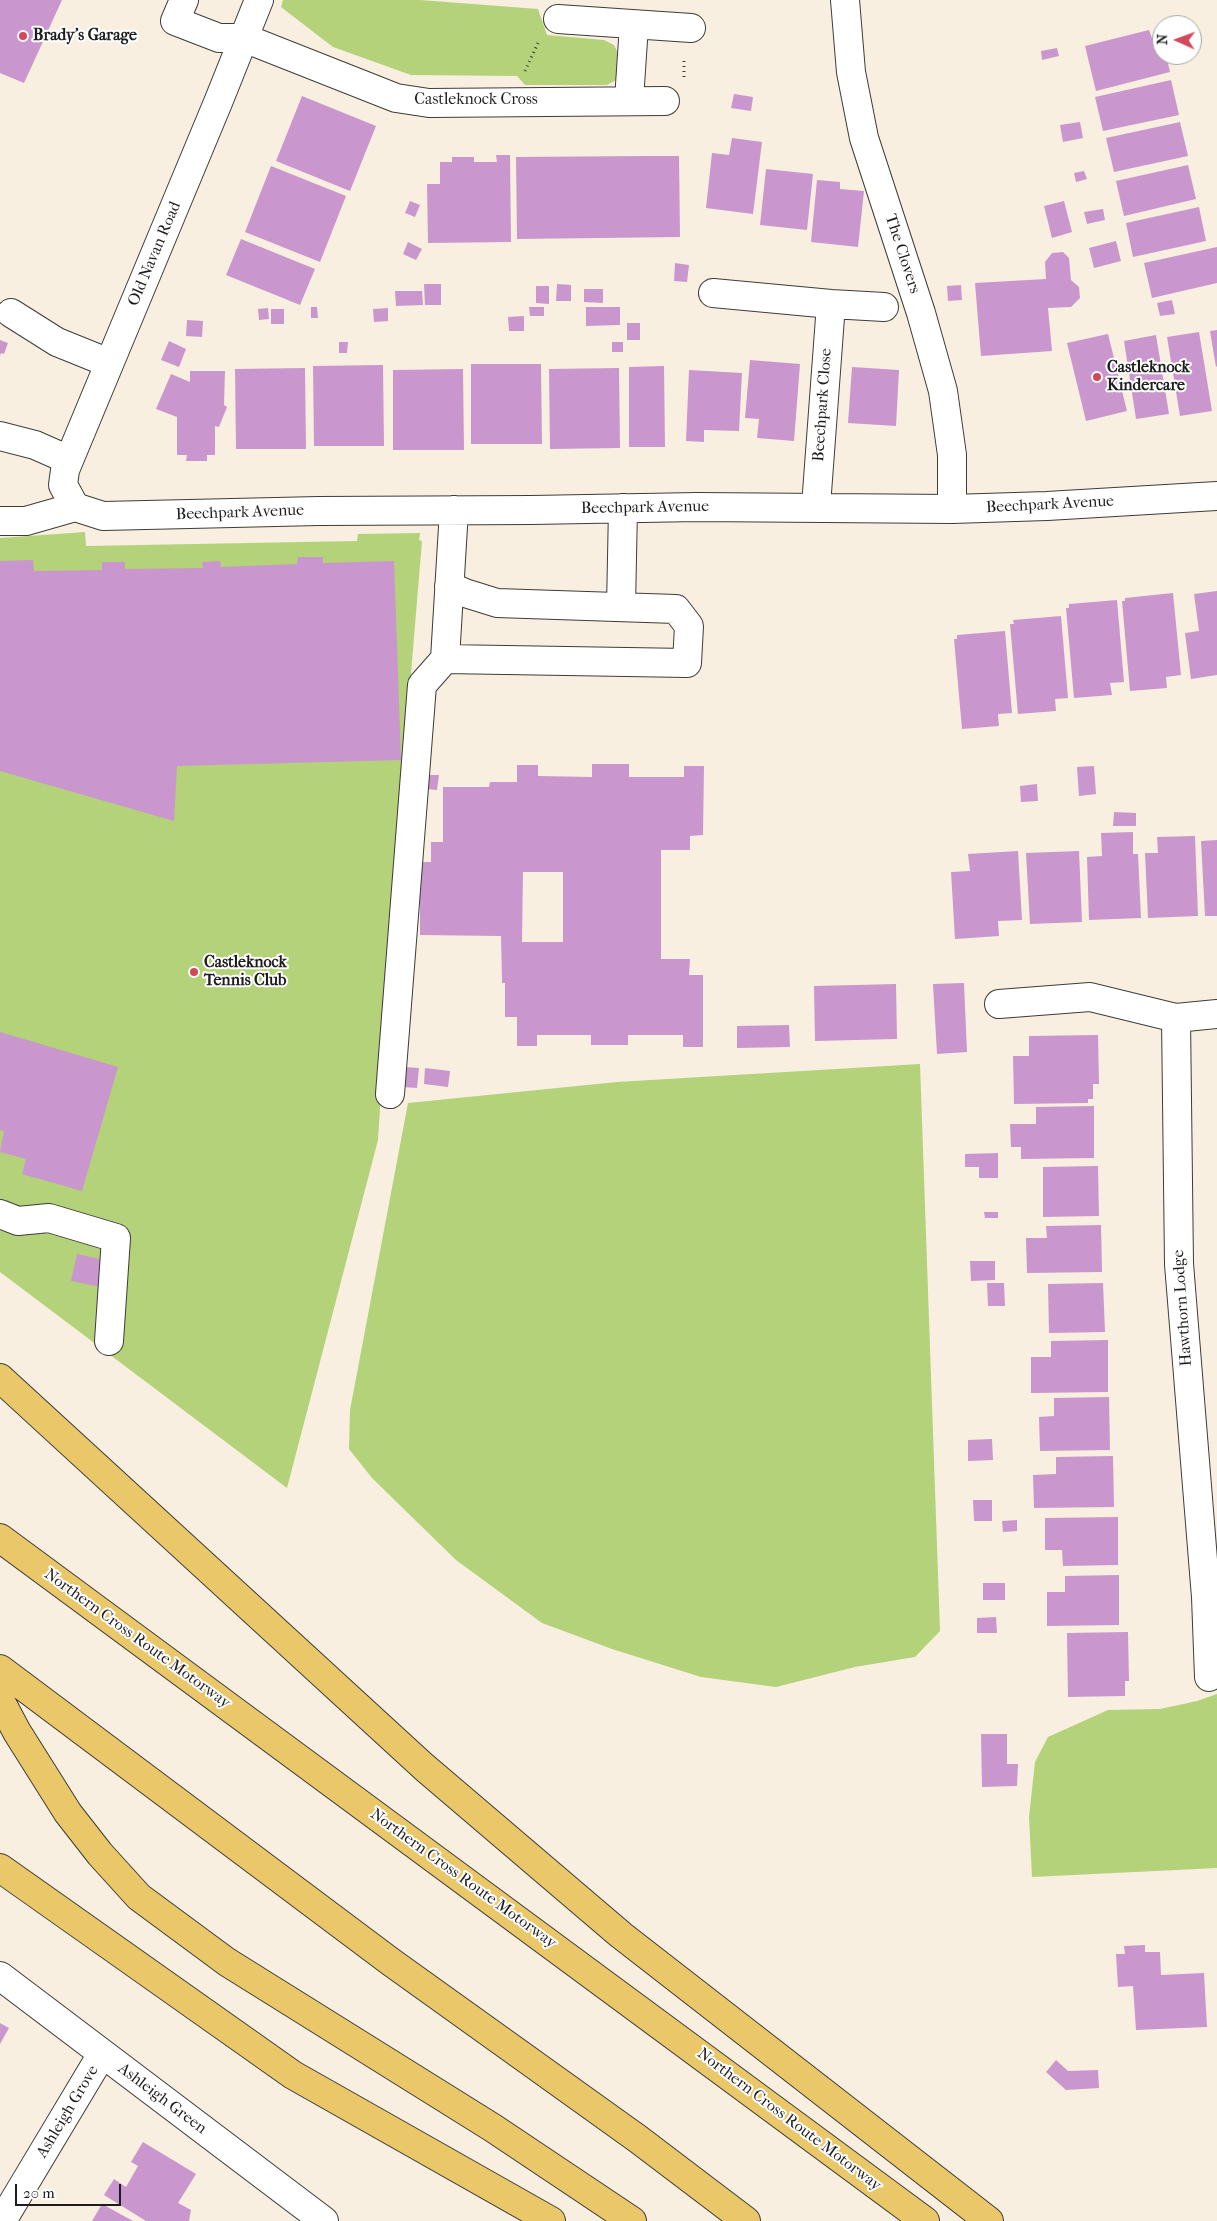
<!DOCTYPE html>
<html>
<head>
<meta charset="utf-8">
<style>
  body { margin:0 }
  #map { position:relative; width:1217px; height:2221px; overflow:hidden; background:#f8efe0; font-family:"IM FELL French Canon",serif }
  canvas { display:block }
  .north { position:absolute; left:1152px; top:15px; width:50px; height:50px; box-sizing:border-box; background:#fff; border:1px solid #a4a4a4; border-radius:50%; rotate:272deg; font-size:14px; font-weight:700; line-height:20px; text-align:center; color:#1c1c1c }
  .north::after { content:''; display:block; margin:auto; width:18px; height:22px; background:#d1495b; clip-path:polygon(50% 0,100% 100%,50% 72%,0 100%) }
  .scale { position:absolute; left:15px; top:2184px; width:106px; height:22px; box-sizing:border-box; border:2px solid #1c1c1c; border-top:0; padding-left:6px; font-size:15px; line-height:18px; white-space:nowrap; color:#1c1c1c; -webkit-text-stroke:4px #fff; paint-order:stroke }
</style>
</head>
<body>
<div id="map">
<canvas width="1217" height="2221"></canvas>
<div class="north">N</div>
<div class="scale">20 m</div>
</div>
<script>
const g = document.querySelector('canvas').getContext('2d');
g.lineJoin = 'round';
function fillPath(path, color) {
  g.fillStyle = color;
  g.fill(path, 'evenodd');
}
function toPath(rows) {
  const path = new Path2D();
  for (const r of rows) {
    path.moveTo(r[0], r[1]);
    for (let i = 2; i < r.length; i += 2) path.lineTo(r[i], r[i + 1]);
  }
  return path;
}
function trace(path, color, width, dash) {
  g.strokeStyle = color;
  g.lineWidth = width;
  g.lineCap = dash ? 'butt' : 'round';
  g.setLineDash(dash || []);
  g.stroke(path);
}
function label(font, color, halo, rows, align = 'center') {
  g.font = font + ' "IM FELL French Canon",serif';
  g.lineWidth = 4;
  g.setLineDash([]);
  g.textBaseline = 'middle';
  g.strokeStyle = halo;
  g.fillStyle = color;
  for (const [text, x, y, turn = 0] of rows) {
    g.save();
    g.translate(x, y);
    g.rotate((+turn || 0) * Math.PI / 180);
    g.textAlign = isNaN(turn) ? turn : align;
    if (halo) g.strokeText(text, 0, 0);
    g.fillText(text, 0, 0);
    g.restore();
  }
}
const green = toPath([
  [283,0,420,0,538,9,547,35,604,40,614,45,617,51,619,75,616,80,607,85,525,85,517,76,411,75,333,47,281,7],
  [85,532,86,546,357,541,358,534,420,533,419,540,422,541,396,853,378,1140,287,1488,0,1272,0,538],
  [920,1064,940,1631,915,1657,855,1667,776,1687,701,1677,612,1649,542,1623,456,1560,372,1478,349,1449,350,1410,408,1103,617,1082],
  [1217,1694,1217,1868,1032,1877,1029,1817,1035,1762,1048,1737,1108,1710,1160,1709,1197,1701]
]);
const building = toPath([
  [0,0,62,0,24,83,0,73],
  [1149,30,1152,38,1162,36,1162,55,1166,55,1170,72,1096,91,1085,46],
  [1057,48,1059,56,1042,60,1041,51],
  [1171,80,1179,115,1103,131,1095,97],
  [734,94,753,97,751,111,731,108],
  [302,96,376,126,350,191,276,161],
  [1080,122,1083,138,1063,142,1060,125],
  [1180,122,1188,156,1114,172,1106,138],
  [732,138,762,142,753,214,706,208,712,153,729,155],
  [496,155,510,155,511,242,428,243,427,184,440,184,440,162,452,162,452,157,474,157,474,162,497,162],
  [646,156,679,156,680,237,517,239,516,157],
  [1188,165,1196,199,1124,216,1116,181],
  [271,166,346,196,320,262,245,232],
  [766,169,813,174,807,230,760,225],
  [1084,171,1087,179,1076,182,1074,173],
  [817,180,840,182,840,189,864,191,858,247,811,242],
  [410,201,420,205,415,217,405,213],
  [1064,201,1072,232,1052,238,1044,206],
  [1199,207,1206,241,1133,257,1126,223],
  [1103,209,1105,220,1087,224,1084,212],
  [241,239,315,269,300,305,226,275],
  [1116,241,1121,261,1094,268,1089,248],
  [408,242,422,249,416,260,403,254],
  [1217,247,1217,283,1152,298,1144,263],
  [1063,252,1069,258,1071,280,1079,287,1080,298,1071,307,1048,308,1052,351,981,356,975,283,1046,279,1045,262,1052,253],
  [675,263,689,265,687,282,674,281],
  [424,284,441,284,441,305,425,305],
  [557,284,571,285,571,301,556,301],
  [961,285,962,300,948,301,947,286],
  [536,286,549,286,549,304,536,303],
  [584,289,603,289,603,303,584,302],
  [395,291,422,291,423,305,396,306],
  [1172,300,1175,314,1160,316,1157,303],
  [311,307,317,307,318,318,311,318],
  [529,307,544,307,544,316,530,316],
  [586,307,620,307,620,325,586,326],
  [268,308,269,319,259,320,258,309],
  [388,308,388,321,374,322,373,309],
  [271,309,284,309,284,324,271,324],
  [524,316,524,331,509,331,508,317],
  [187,320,203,321,202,337,186,336],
  [627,323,640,323,640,340,627,340],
  [1217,330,1217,366,1216,367,1210,331],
  [1199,332,1212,411,1180,416,1167,337],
  [1108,334,1127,411,1086,421,1067,343],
  [1156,335,1169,414,1136,419,1124,341],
  [0,340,8,343,4,354,1,353,0,356],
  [169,341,186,349,179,367,161,360],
  [339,342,348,342,347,353,339,353],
  [612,342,623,342,623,352,612,352],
  [750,360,800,364,794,441,757,438,759,419,745,418],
  [471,364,541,364,542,444,471,444],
  [383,365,384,446,314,446,313,366],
  [664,366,665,447,629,447,629,367],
  [852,367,899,370,896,426,848,423],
  [305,368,306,449,236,449,235,369],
  [619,368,620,448,550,449,549,369],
  [463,369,464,450,393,450,393,370],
  [689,370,742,373,739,431,704,430,704,442,686,441],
  [190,371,225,371,224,405,227,407,219,427,215,426,215,455,207,455,207,461,186,461,187,455,177,455,177,417,156,409,171,374,190,382],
  [298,557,323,557,323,563,394,561,401,760,177,766,174,821,0,771,0,561,33,560,34,571,102,570,102,562,125,562,125,569,203,568,202,562,220,561,221,567,297,564],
  [1217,591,1217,675,1191,679,1185,633,1199,631,1194,594],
  [1173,593,1181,675,1166,677,1167,688,1130,691,1122,601,1125,601,1125,598],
  [1117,600,1124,682,1110,683,1112,695,1074,698,1066,608,1069,608,1069,604],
  [1061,616,1068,698,1055,699,1056,711,1018,714,1010,624,1014,624,1013,620],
  [1005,631,1012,713,998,714,999,726,962,729,954,639,957,639,957,635],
  [592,764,629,764,629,777,684,777,684,766,704,766,703,835,690,836,690,850,661,850,661,959,690,959,689,975,703,975,703,1047,683,1047,683,1035,628,1035,628,1045,591,1045,591,1035,537,1035,537,1046,517,1046,517,1017,505,1017,505,983,502,983,501,936,420,935,420,862,431,862,431,842,443,842,443,787,489,787,490,782,517,782,517,765,538,765,538,776,592,777],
  [523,872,563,872,563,942,522,942],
  [1094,766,1096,794,1079,796,1077,767],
  [426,775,439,775,437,790,426,789],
  [1037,784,1038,801,1021,802,1020,786],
  [1114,812,1136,813,1136,826,1113,826],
  [1133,832,1133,854,1138,854,1141,918,1089,920,1087,857,1102,856,1101,833],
  [1195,836,1198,916,1148,918,1145,853,1158,853,1157,837],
  [1217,840,1217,916,1205,916,1201,841],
  [1018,851,1022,920,998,921,999,936,955,939,951,872,970,871,968,854],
  [1079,851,1082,922,1030,924,1026,853],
  [964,983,967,1052,937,1054,933,984],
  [896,984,897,1039,815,1041,814,986],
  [789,1025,790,1047,737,1048,737,1026],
  [0,1032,118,1067,82,1191,22,1174,26,1159,0,1152,4,1131,0,1130],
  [1098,1035,1099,1084,1093,1084,1093,1099,1088,1099,1088,1103,1014,1104,1013,1056,1029,1056,1029,1036],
  [404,1067,419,1068,417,1088,402,1087],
  [425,1068,450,1071,448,1087,424,1084],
  [1094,1106,1094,1158,1021,1159,1021,1147,1011,1147,1010,1124,1036,1124,1036,1107],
  [998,1153,998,1178,979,1178,979,1167,965,1167,965,1154],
  [1098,1166,1099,1216,1043,1217,1043,1167],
  [984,1212,998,1212,998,1218,985,1218],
  [1101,1225,1102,1272,1027,1273,1026,1238,1047,1238,1046,1226],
  [77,1254,109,1261,101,1287,71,1281],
  [970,1261,995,1261,995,1280,971,1281],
  [987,1283,1004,1283,1005,1306,988,1306],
  [1103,1283,1105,1332,1049,1333,1048,1284],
  [1108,1340,1108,1392,1031,1393,1031,1357,1051,1357,1051,1341],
  [1109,1397,1110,1450,1040,1451,1039,1417,1054,1416,1054,1398],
  [992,1439,993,1460,968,1461,968,1440],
  [1113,1456,1114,1507,1034,1508,1033,1475,1056,1474,1056,1457],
  [973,1500,992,1500,992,1521,974,1521],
  [1118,1517,1118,1565,1063,1566,1062,1550,1045,1550,1045,1518],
  [1017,1520,1017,1531,1003,1532,1002,1521],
  [1119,1575,1119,1625,1047,1626,1047,1592,1065,1592,1065,1576],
  [983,1583,1005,1583,1005,1600,983,1600],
  [996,1617,997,1633,977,1633,977,1618],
  [1128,1632,1129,1681,1125,1681,1125,1696,1068,1697,1067,1633],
  [981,1734,1007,1734,1007,1764,1018,1764,1017,1786,982,1787],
  [1145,1945,1145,1952,1160,1952,1161,1975,1204,1973,1207,2027,1136,2030,1133,1986,1118,1987,1116,1954,1125,1954,1124,1946],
  [0,2023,9,2028,0,2044],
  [1056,2060,1068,2071,1098,2070,1099,2088,1066,2090,1046,2072],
  [143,2142,196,2174,178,2203,191,2210,189,2221,146,2221,104,2195,114,2179,126,2187,138,2166,131,2162],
  [102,2204,133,2221,92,2221]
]);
const path = toPath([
  [525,71,538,43],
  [684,77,684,60]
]);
const minor = toPath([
  [184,0,175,21,219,38,244,38,396,98,429,103,665,101],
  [845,0,851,72,864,138,921,313,943,391,952,455,952,509],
  [558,19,691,28],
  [629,100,634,25],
  [713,293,831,304,884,307],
  [11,313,57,342,109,363],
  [0,436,35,445,69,460],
  [816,506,831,304],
  [75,507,103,516,319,511,532,510,697,507,952,509,1047,506,1217,496],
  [75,507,63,485,65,470,219,100,259,0],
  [0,521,26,521,75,507],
  [449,586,465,593,497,603,676,609,689,626,687,663,445,659,454,510],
  [621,607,623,508],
  [999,1004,1090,997,1176,1018,1217,1014],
  [1176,1018,1179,1264,1206,1597,1209,1677],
  [390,1094,422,685,445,659],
  [0,1214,18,1221,49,1218,116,1238,109,1341],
  [0,1976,324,2221],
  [2,2221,102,2054]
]);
const highway = toPath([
  [0,1378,424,1767,621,1935,989,2221],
  [0,1538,925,2221],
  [0,1669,391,1962,638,2139,746,2221],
  [0,1700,17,1732,68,1813,100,1854,139,1897,227,1962,493,2128,632,2221],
  [0,1868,293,2075,551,2221]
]);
const markers = [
  [23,36,5,"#d1495b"],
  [1097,377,5,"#d1495b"],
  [194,972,5,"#d1495b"]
];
const poiNames = [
  ["Brady's Garage",33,36],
  ["Castleknock",1107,368],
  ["Kindercare",1107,386],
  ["Castleknock",204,963],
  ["Tennis Club",204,981]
];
const streetNames = [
  ["Castleknock Cross",476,100],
  ["Old Navan Road",155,254,-67],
  ["The Clovers",902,254,72],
  ["Beechpark Close",823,405,-86],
  ["Beechpark Avenue",1050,505,-3],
  ["Beechpark Avenue",645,508,-1],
  ["Beechpark Avenue",240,513,-2],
  ["Hawthorn Lodge",1183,1308,-94],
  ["Northern Cross Route Motorway",137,1639,36],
  ["Northern Cross Route Motorway",463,1879,36],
  ["Ashleigh Green",162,2099,37],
  ["Ashleigh Grove",68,2112,-59],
  ["Northern Cross Route Motorway",789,2120,37]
];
fillPath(green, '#b3d27a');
fillPath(building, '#ca96ce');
trace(minor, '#3d3c39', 30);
trace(highway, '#3d3c39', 30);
trace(path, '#3d3c39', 3, [1, 4]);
trace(minor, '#fff', 28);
trace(highway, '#eac769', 28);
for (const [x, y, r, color] of markers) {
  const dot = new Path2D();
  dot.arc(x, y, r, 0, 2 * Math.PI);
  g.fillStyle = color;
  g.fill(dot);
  trace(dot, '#fff', 2);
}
label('bold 16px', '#1c1c1c', '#fff', poiNames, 'left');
label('16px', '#1c1c1c', '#fff', streetNames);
</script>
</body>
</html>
